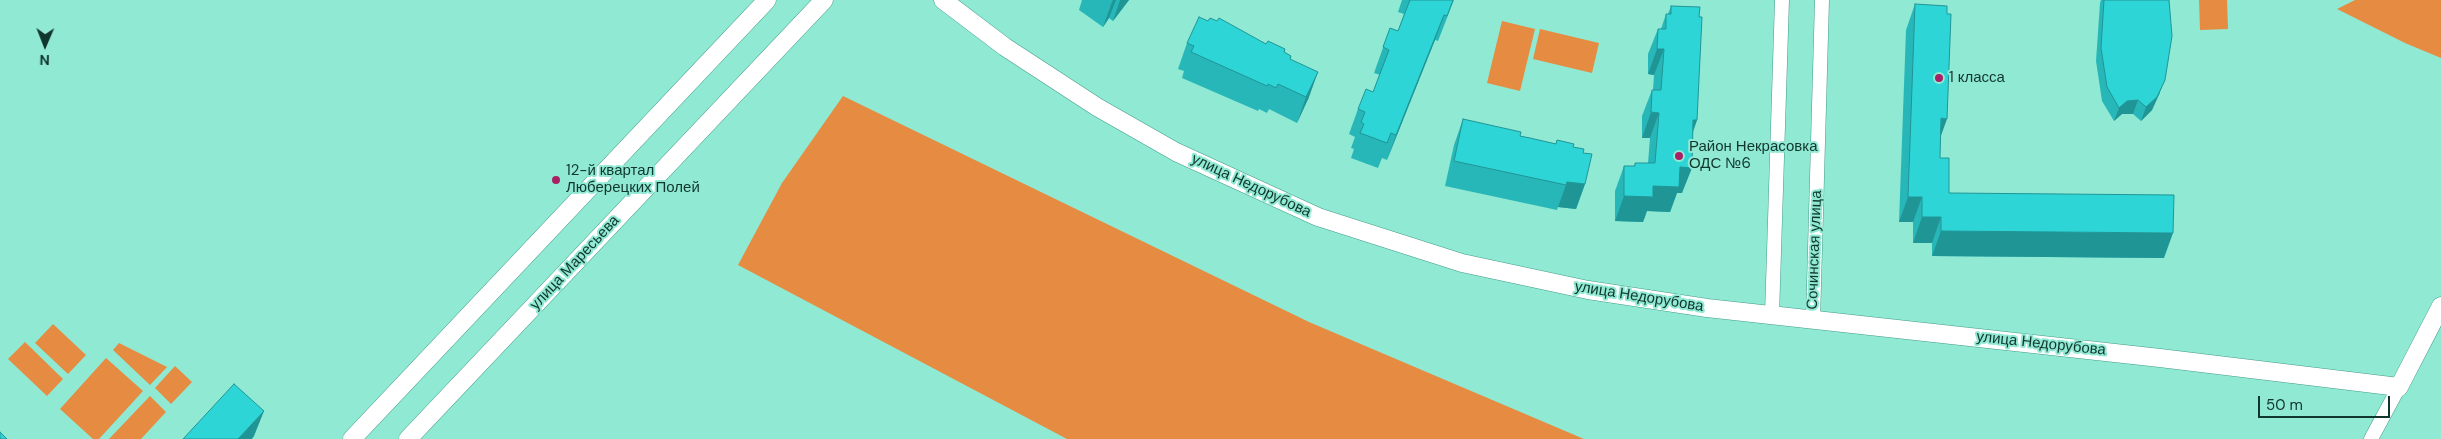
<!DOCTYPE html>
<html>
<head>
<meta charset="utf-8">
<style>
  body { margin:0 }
  #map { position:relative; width:2441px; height:439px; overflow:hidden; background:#90e9d3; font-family:"DM Sans",sans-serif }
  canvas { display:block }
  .north { position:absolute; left:20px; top:20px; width:50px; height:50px; -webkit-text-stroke:4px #90e9d3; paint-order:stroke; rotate:181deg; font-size:14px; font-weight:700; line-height:20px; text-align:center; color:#10362e }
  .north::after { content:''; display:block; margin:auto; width:18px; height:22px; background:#10362e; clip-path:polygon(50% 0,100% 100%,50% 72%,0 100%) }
  .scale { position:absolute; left:2258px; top:396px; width:132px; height:22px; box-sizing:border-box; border:2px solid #10362e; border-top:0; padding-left:6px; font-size:15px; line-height:18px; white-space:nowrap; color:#10362e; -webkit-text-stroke:4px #90e9d3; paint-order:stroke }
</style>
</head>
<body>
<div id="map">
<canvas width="2441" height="439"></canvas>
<div class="north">N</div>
<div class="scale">50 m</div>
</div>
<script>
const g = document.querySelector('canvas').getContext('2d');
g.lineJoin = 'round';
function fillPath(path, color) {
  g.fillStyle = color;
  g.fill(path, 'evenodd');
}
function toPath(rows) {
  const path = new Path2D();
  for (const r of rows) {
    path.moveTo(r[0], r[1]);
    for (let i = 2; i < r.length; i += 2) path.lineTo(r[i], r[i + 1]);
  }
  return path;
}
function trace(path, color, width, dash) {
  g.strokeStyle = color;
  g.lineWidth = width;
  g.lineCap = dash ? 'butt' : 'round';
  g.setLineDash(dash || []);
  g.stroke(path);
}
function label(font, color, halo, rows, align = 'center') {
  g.font = font + ' "DM Sans",sans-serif';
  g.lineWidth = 4;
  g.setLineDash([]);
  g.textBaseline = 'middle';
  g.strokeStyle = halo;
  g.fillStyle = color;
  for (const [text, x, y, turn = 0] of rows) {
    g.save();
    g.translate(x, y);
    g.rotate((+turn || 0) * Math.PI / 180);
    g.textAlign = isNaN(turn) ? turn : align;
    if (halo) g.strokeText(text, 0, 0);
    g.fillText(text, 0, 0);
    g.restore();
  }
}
const green = toPath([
  [2199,0,2227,0,2228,29,2200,30],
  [2355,0,2441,0,2441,58,2405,43,2337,9],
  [1502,21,1535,29,1520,91,1487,83],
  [1540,29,1599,43,1592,73,1533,59],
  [843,96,1309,322,1584,439,1067,439,738,265,782,183],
  [53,324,86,355,68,374,35,343],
  [25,342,63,379,47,396,8,359],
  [119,343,167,367,150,385,113,350],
  [106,358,143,391,99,439,93,439,60,409],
  [175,366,192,382,171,404,155,388],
  [150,396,166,412,141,439,109,439]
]);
const minor = toPath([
  [1772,315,1782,0],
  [1813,320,1822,0],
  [2371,439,2399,387]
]);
const tertiary = toPath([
  [943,0,1005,47,1097,107,1176,152,1318,217,1462,263,1588,290,1707,308,2160,358,2399,387,2441,306],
  [352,439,767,0],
  [408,439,824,0]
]);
const wall = toPath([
  [1082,0,1129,0,1113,21,1109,18,1103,27,1079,10],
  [1402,0,1454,0,1438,41,1435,40,1387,160,1382,158,1378,168,1351,158,1354,149,1351,148,1355,137,1349,134,1358,109,1373,92,1380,75,1374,73,1390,28,1398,31,1404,14,1398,12],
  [2101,0,2169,0,2160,93,2152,110,2141,121,2133,114,2122,114,2114,121,2102,101,2096,61,2100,3],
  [1915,4,1940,138,1940,158,1949,193,2164,258,1932,256,1932,243,1913,243,1913,222,1899,222,1906,30],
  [1671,6,1697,120,1693,132,1682,193,1677,193,1670,212,1647,211,1643,222,1615,221,1615,191,1624,166,1634,166,1635,163,1648,163,1650,138,1642,138,1642,116,1652,90,1653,90,1654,75,1648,74,1648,54,1658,29,1661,29,1666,14,1668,14],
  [1208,21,1266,44,1291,56,1290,59,1309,97,1297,123,1269,109,1267,113,1259,109,1258,111,1182,78,1184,71,1178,69,1187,43],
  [1463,119,1520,136,1556,144,1557,140,1583,153,1585,184,1576,209,1558,207,1557,210,1445,186,1454,145]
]);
const shadedWall = toPath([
  [1113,0,1116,0,1109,18,1103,27,1112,2],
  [1120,0,1129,0,1113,21],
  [1444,15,1435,40,1387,160,1396,135],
  [1657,49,1664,49,1654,75,1648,74],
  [1318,72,1309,97,1297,123,1306,97],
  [2165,80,2152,110,2141,121,2146,107],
  [2138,100,2133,114,2122,114,2114,121,2119,108,2127,101],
  [1651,112,1659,113,1650,138,1642,138],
  [1941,118,1947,119,1938,144],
  [1693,120,1697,120,1688,145],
  [1680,167,1692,168,1682,193,1677,193,1670,212,1647,211,1643,222,1615,221,1624,196,1653,186],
  [1567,182,1585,184,1576,209,1558,207],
  [1908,197,1922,197,1913,222,1899,222],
  [1922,217,1941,217,1932,243,1913,243],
  [1941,231,2173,233,2164,258,1932,256],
  [264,411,254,436,252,439,238,439]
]);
const building = toPath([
  [1410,0,1453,0,1447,16,1444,15,1396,135,1391,133,1387,143,1360,133,1364,124,1361,122,1365,112,1358,109,1366,89,1373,92,1389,50,1383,47,1390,28,1398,31,1410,0],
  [2104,0,2169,0,2172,36,2165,80,2157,97,2146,107,2138,100,2127,101,2119,108,2107,87,2101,48,2104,0],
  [1915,4,1947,6,1947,14,1951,14,1947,119,1941,118,1940,158,1949,158,1949,193,2174,195,2173,233,1941,231,1941,217,1922,217,1922,197,1908,197,1915,4],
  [1671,6,1700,7,1699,17,1702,17,1697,120,1693,120,1692,168,1680,167,1679,187,1653,186,1653,197,1624,196,1624,166,1635,166,1635,163,1655,163,1659,113,1651,112,1652,90,1661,90,1664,49,1657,49,1658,29,1666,29,1666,14,1671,14,1671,6],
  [1199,17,1208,21,1210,18,1217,21,1219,18,1266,44,1268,41,1285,49,1284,52,1291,56,1290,59,1318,72,1306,97,1278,84,1276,88,1268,84,1267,86,1191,52,1194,46,1187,43,1199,17],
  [1463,119,1521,132,1520,136,1530,138,1556,144,1557,140,1574,144,1573,147,1584,149,1583,153,1592,154,1585,184,1567,182,1566,185,1454,161,1463,119],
  [234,384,264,411,238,439,183,439,234,384],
  [0,432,7,439,0,439,0,432]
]);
const markers = [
  [1939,78,5,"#a81f63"],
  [1679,156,5,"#a81f63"],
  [556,180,5,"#a81f63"]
];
const poiNames = [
  ["1 класса",1949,78],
  ["Район Некрасовка",1689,147],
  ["ОДС №6",1689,164],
  ["12-й квартал",566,171],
  ["Люберецких Полей",566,188]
];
const streetNames = [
  ["улица Недорубова",1251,186,25],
  ["Сочинская улица",1815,250,-88],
  ["улица Маресьева",575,263,-47],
  ["улица Недорубова",1639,297,9],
  ["улица Недорубова",2041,344,6]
];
fillPath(green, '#e68b42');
trace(minor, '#429c88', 15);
trace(tertiary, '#429c88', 19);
trace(minor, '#fff', 14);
trace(tertiary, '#fff', 18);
fillPath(wall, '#28b7b9');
fillPath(shadedWall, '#209596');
fillPath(building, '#2ed5d7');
trace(building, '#209596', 1);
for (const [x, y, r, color] of markers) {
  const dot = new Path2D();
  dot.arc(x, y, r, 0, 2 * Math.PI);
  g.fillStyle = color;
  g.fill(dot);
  trace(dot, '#90e9d3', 2);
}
label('15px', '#10362e', '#90e9d3', poiNames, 'left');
label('15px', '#10362e', '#90e9d3', streetNames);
</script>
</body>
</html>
